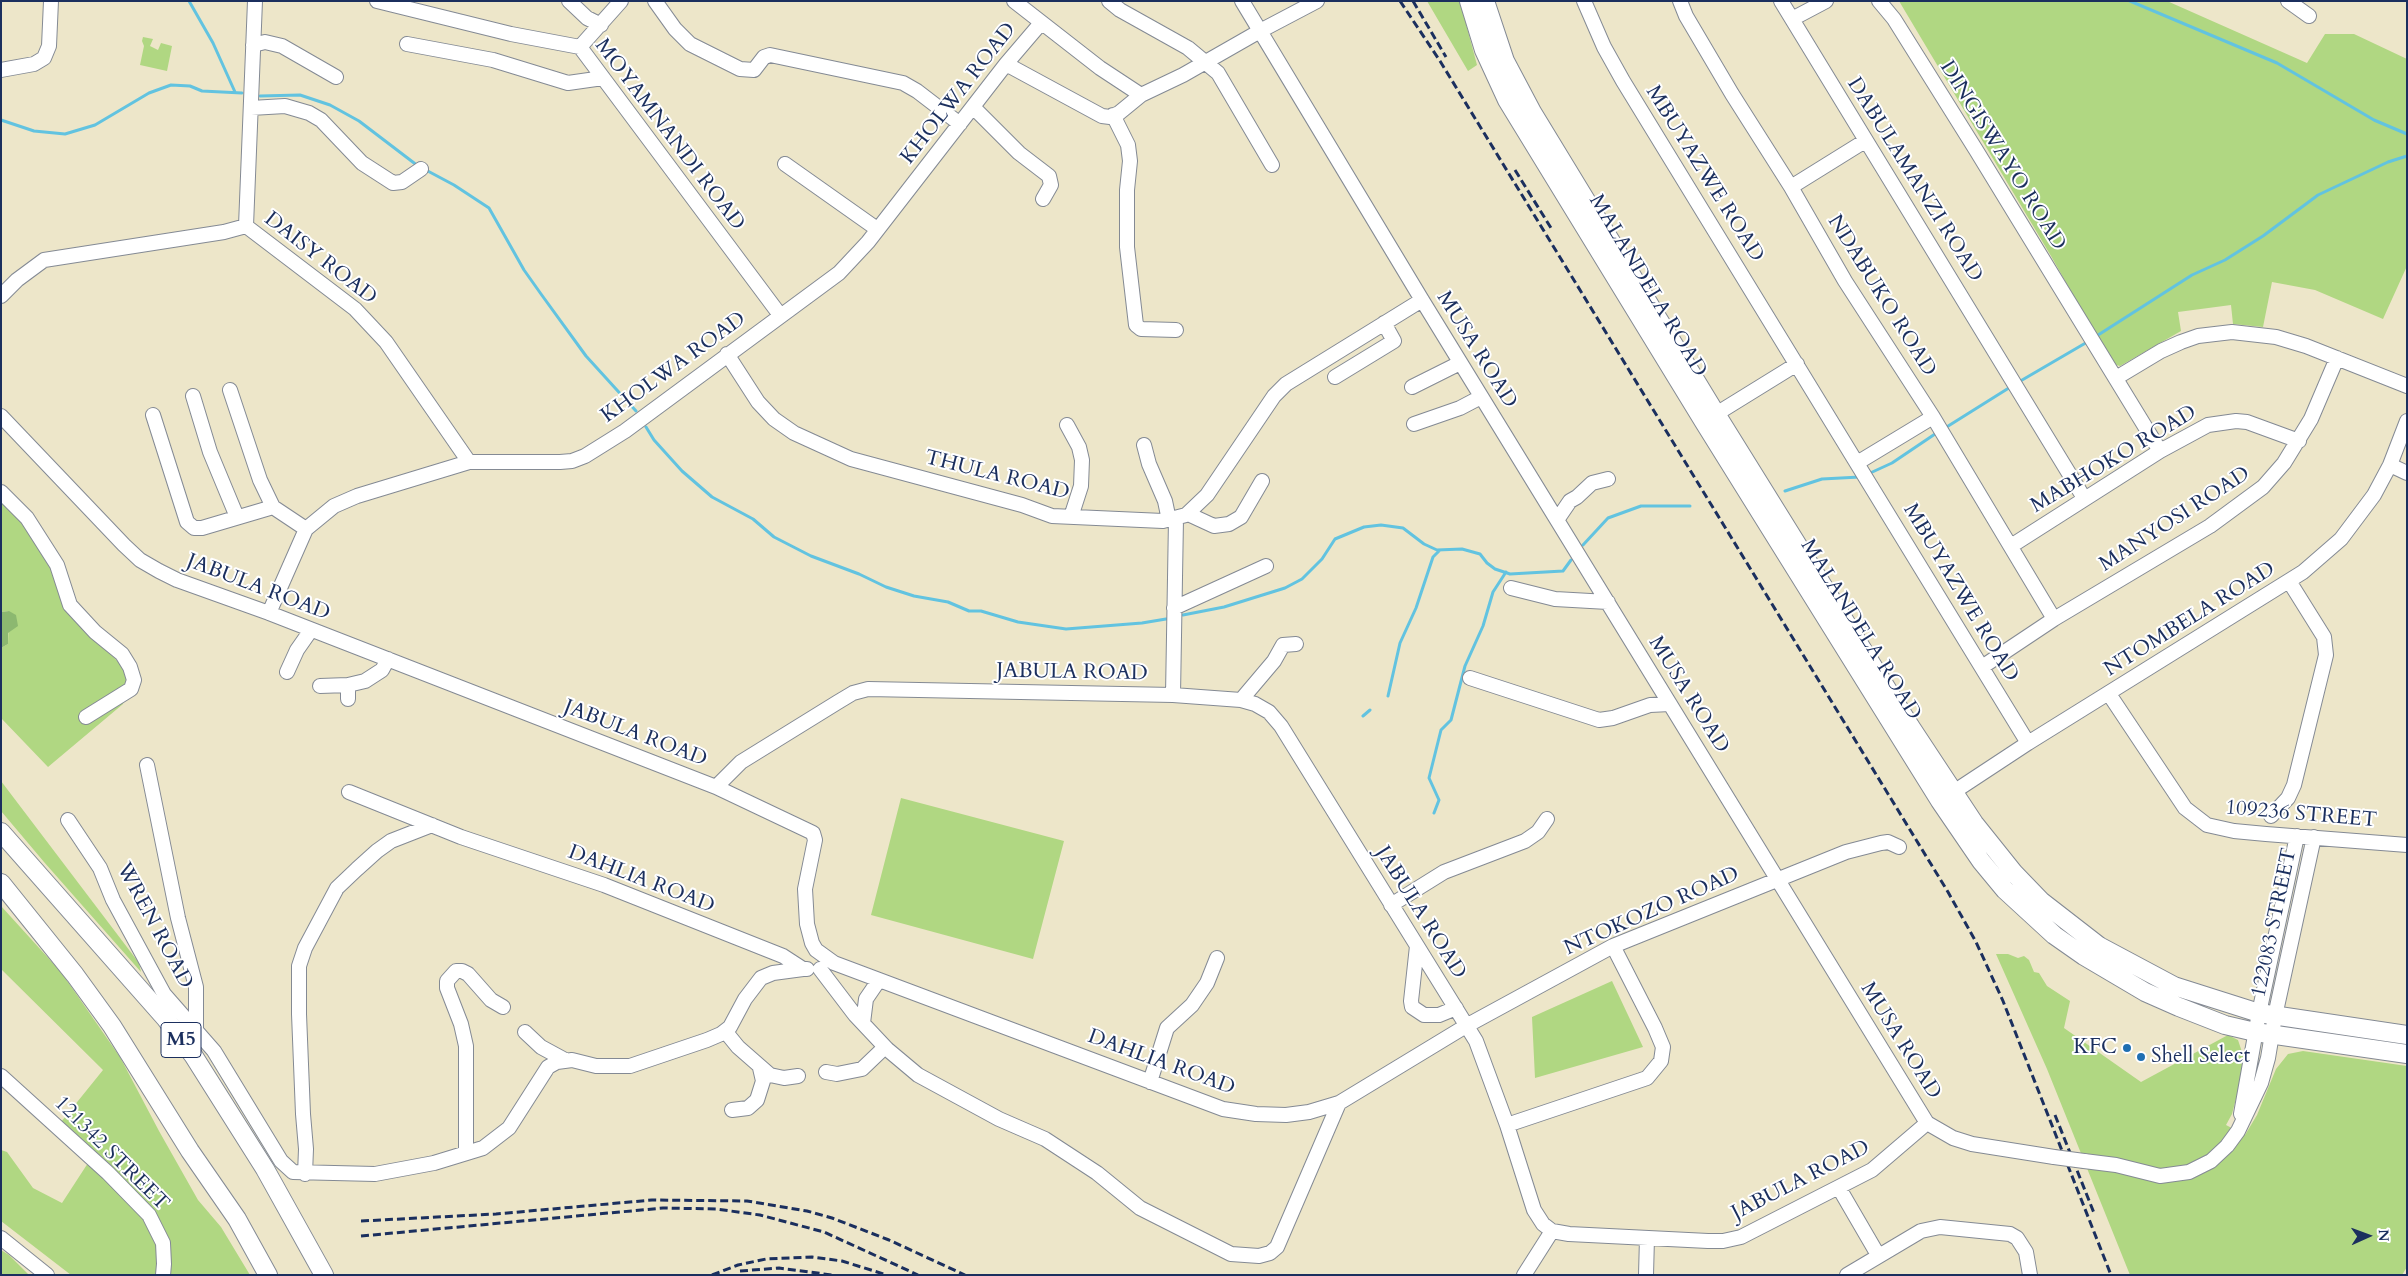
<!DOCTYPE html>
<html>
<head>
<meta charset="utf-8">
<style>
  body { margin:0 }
  #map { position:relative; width:2408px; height:1276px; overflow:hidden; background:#ede6c9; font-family:Cardo,serif }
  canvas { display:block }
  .frame { position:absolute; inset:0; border:2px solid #1b2f5e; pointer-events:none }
  .north { position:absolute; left:2343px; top:1211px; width:50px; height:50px; -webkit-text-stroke:4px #fff; paint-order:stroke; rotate:88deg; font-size:14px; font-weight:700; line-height:20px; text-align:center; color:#1b2f5e }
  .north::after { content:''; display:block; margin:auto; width:18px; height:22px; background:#1b2f5e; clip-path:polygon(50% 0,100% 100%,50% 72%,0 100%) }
</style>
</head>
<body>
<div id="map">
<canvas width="2408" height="1276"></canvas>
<div class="frame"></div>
<div class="north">N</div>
</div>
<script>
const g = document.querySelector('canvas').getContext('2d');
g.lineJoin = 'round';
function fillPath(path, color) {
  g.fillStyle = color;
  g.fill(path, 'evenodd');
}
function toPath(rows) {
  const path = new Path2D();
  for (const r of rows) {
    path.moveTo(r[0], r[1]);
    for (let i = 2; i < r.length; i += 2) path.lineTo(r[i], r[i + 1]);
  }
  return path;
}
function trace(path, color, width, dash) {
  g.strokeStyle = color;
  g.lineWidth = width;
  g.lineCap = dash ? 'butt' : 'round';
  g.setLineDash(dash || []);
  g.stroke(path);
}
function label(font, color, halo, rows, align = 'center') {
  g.font = font + ' Cardo,serif';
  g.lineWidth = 4;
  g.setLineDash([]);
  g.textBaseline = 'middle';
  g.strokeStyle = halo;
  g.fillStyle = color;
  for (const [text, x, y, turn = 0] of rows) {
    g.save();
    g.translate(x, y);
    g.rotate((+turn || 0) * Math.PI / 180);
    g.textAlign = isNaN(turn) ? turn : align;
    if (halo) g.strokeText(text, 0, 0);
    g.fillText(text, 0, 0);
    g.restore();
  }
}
const green = toPath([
  [1427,1,1460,1,1477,65,1468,71],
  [1899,1,2167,1,2307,63,2325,34,2354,34,2407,59,2407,266,2383,319,2315,290,2272,282,2263,327,2233,324,2231,305,2178,312,2181,331,2120,366,2112,364,2051,256],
  [143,37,153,39,150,46,158,50,161,43,172,46,167,71,140,65,144,46,142,41],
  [1,498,10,506,53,567,62,603,124,668,128,679,123,704,48,767,1,718,1,648,8,644,9,611,1,612],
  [1,781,139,963,141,972,44,862,1,811],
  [901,798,1064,841,1033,959,871,915],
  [1,906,61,972,120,1057,159,1131,198,1200,221,1227,250,1275,71,1275,1,1221,1,1150,7,1152,33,1188,62,1203,88,1163,61,1122,103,1070,1,969],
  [1996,954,2008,954,2018,958,2024,956,2029,960,2034,972,2039,973,2047,986,2070,1001,2064,1028,2141,1082,2228,1035,2238,1040,2244,1058,2243,1072,2232,1114,2226,1125,2245,1135,2257,1115,2276,1069,2288,1054,2303,1051,2407,1066,2407,1267,2402,1275,2130,1275,2047,1069],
  [1612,981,1643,1047,1535,1078,1532,1017],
  [1,1250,9,1255,29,1275,1,1275]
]);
const forest = toPath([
  [9,611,16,615,18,626,8,633,8,644,1,648,1,612]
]);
const stream = toPath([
  [189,1,213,43,235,92],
  [2130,1,2277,63,2374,120,2407,134],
  [260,96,300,95,330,105,359,121,418,166],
  [1,120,34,131,65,134,95,125,149,93,171,85,190,86,202,91,242,93],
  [424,169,454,185,489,208,524,270,541,294,586,356,636,411],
  [2095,337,2192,275,2225,260,2263,236,2318,195,2388,162,2407,156],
  [2017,383,2089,341],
  [646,427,654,440,682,471,712,497,753,519,774,537,811,556,859,574,886,587,914,596,948,602,969,611,981,611,1018,622,1066,629,1142,623,1166,619],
  [1945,428,2012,386],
  [1868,474,1892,463,1938,432],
  [1785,491,1822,479,1860,477],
  [1583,545,1608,518,1641,506,1690,506],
  [1183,615,1224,607,1285,588,1302,579,1322,559,1335,539,1364,527,1381,525,1403,528,1424,544,1437,550,1462,549,1480,554,1487,563,1495,569,1510,574,1563,571,1571,560],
  [1388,696,1400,643,1416,608,1433,557,1440,550],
  [1363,716,1370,710],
  [1434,813,1439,800,1429,778,1441,730,1451,720,1465,666,1483,626,1493,592,1506,572]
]);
const minor = toPath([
  [377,1,511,34,580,47,780,315],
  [569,1,587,18,601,25],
  [655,1,675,29,690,44,740,69,754,70,764,57,770,55,903,83,917,91,960,124],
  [1014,1,1100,68,1141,95,1183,75,1260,31,1317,1],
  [1109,1,1120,10,1188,48,1218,73,1272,165],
  [1242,1,1422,300,1927,1123,1953,1138,1972,1144,2054,1157],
  [1584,1,1604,47,1623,81,2028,743],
  [1680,1,1686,16,1732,94,1791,187,1845,281,1933,417,2054,619],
  [1781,1,2084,498],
  [1879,1,1894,19,1976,150,2160,451],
  [2288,1,2309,16],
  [1792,19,1826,1],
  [407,44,493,60,568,83,603,78],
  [253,45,265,42,282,46,336,77],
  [580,47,621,1],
  [1006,64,1102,116,1110,117,1119,113,1141,95],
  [1,70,34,64,44,58,49,46,51,1],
  [973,107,1019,153,1049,176,1051,185,1043,199],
  [251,108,285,106,309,113,321,120,362,163,393,183,402,182,421,169],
  [1113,115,1128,145,1130,161,1127,190,1127,247,1136,325,1141,329,1176,330],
  [785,164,877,229],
  [1791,187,1865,141],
  [246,226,255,1],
  [1,296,17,280,44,260,224,232,246,226,355,309,386,342,469,462],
  [727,354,758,402,774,419,794,433,851,459,1022,505,1052,516,1163,521,1186,515,1207,495,1274,396,1286,384,1422,300],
  [1335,377,1394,341,1384,323],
  [2116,378,2161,351,2181,342,2198,336,2232,332,2276,337,2306,346,2407,386],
  [1412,387,1460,363],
  [230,390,260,480,273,507,306,529],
  [193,396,210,452,237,517],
  [153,415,187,522,194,528,202,528,273,507],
  [1,416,124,545,140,560,159,571,177,580,269,613,716,787,741,762,838,702,853,693,868,689,1173,695,1241,700,1255,704,1269,712,1281,726,1476,1041,1507,1125,1534,1210,1543,1224,1552,1231,1569,1234,1708,1241,1723,1241,1741,1237,1872,1170,1927,1123],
  [1708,419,1797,364],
  [1414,424,1460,408,1481,397],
  [1067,425,1079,447,1082,460,1081,486,1071,517],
  [1144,445,1149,464,1165,501,1169,520],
  [1857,463,1933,417],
  [2390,465,2407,473],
  [1,492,27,518,57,565,70,605,95,632,122,654,130,667,134,680,131,689,86,717],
  [1188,514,1214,526,1229,524,1241,517,1262,481],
  [1557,520,1570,501,1577,497,1592,483,1608,479],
  [2011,546,2160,451,2208,425,2236,421,2247,422,2299,441],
  [1511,588,1555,599,1608,602],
  [1174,608,1266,566],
  [269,613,306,529,334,506,357,496,469,462,560,462,572,461,585,456,625,431,839,273,868,242,1006,64,1041,23],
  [1982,667,2054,619,2210,526,2263,487,2284,463,2311,419,2337,358],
  [287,672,297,650,311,630],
  [1470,678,1599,720,1613,718,1650,705,1670,704],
  [348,685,348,699],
  [320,686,348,685,365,681,382,670,388,659],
  [2109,694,2185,808,2207,825,2234,831,2266,834,2407,845],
  [1173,695,1176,519],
  [1241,700,1274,661,1283,645,1296,644],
  [147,765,178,918,196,987,196,1030],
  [716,787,813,833,815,840,805,889,807,924,812,943,816,950,834,963,1223,1109,1256,1114,1286,1115,1309,1112,1339,1103,1466,1026,1613,946,1846,852,1881,843,1888,842,1899,847],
  [349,792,461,837,604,885,783,956,803,969,807,969],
  [1946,797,2028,743,2303,572,2341,539,2374,495,2390,465,2407,421],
  [2271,816,2288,798,2294,785,2326,655,2324,637,2289,581],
  [68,820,100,868,113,900,164,994,214,1051,281,1161,293,1172,375,1174,434,1163,483,1148,509,1128,548,1067,557,1062,572,1060,596,1066,630,1066,707,1040,721,1034,730,1027,745,999,761,978,773,973,803,969],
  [1391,905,1444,872,1525,841,1538,832,1547,819],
  [1417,946,1411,1001,1412,1007,1424,1015,1439,1015,1456,1008],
  [820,969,855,1015,887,1049,918,1075,999,1119,1045,1139,1097,1173,1140,1208,1231,1254,1259,1256,1270,1253,1277,1247,1339,1103],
  [863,1023,866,999,879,980],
  [725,1031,738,1047,770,1075,784,1078,798,1076],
  [525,1032,541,1047,565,1060],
  [826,1072,837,1074,862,1069,885,1047],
  [1,1076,108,1173,149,1215,163,1243,164,1264,163,1275],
  [1150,1082,1167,1028,1192,1005,1207,983,1217,958],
  [732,1110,748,1108,757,1100,763,1081,760,1068],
  [2241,1114,2259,1013,2297,836],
  [1507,1125,1647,1078,1661,1061,1663,1047,1655,1028,1613,946],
  [466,1153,466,1046,461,1024,447,988,447,981,456,971,462,971,468,974,491,1000,503,1007],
  [2084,1161,2116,1165,2160,1176,2189,1172,2211,1161,2227,1146,2238,1131,2261,1083,2268,1058,2275,1016,2314,837],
  [305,1174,306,1149,303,1114,299,1014,299,966,305,948,337,888,357,869,377,851,391,841,432,825],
  [1839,1188,1878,1255],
  [1,1238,47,1275],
  [1524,1275,1552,1231],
  [1646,1275,1647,1238],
  [1847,1275,1921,1231,1940,1227,2010,1234,2017,1238,2026,1252,2030,1275]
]);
const major = toPath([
  [1469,1,1484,50,1507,100,1704,422,1940,801,1981,861,2005,890,2054,935,2084,956,2145,992,2179,1007,2225,1025,2255,1032,2407,1054],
  [1485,1,1505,61,1532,112,1716,414,1910,726,1974,823,2014,873,2041,901,2099,946,2174,986,2259,1013,2407,1035],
  [1,832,166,1019,193,1055,265,1169,324,1275],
  [1,883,75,975,112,1026,190,1151,237,1219,268,1275]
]);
const rail = toPath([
  [1400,1,1440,61,1948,892,1976,942,2003,1001,2111,1275],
  [1413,1,1446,57],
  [1515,170,1551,228],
  [2055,1115,2094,1213],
  [361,1221,496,1214,652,1200,747,1201,807,1211,832,1218,889,1240,965,1275],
  [361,1236,663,1208,716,1209,760,1215,824,1232,918,1275],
  [740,1271,779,1268,832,1275],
  [712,1275,738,1265,766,1259,812,1257,842,1261,887,1275]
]);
const minorBridge = toPath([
  [2054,1157,2084,1161]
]);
const markers = [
  [2127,1048,5,"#1f6fb2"],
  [2141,1057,5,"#1f6fb2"]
];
const shields = [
  [181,1040,40]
];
const shieldNames = [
  ["M5",181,1040]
];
const streetNames = [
  ["KHOLWA ROAD",959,94,-52],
  ["MOYAMNANDI ROAD",669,135,53],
  ["DINGISWAYO ROAD",2002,156,58],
  ["MBUYAZWE ROAD",1704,174,58],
  ["DABULAMANZI ROAD",1914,180,58],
  ["DAISY ROAD",320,259,38],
  ["MALANDELA ROAD",1647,286,59],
  ["NDABUKO ROAD",1881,296,58],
  ["MUSA ROAD",1476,350,58],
  ["KHOLWA ROAD",674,368,-36],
  ["MABHOKO ROAD",2114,460,-31],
  ["THULA ROAD",997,476,14],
  ["MANYOSI ROAD",2175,520,-33],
  ["JABULA ROAD",258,588,21],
  ["MBUYAZWE ROAD",1960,593,59],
  ["NTOMBELA ROAD",2190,620,-32],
  ["MALANDELA ROAD",1860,630,58],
  ["JABULA ROAD",1072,673,1],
  ["MUSA ROAD",1688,695,58],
  ["JABULA ROAD",635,734,21],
  ["109236 STREET",2301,815,5],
  ["DAHLIA ROAD",641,880,21],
  ["NTOKOZO ROAD",1652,912,-24],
  ["JABULA ROAD",1420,913,58],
  ["122083 STREET",2275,923,-78],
  ["WREN ROAD",154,926,62],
  ["MUSA ROAD",1900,1041,58],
  ["DAHLIA ROAD",1161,1063,20],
  ["121342 STREET",111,1154,45],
  ["JABULA ROAD",1801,1181,-27]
];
const poiNames = [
  ["KFC",2117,1048],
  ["Shell Select",2151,1057,"left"]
];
fillPath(green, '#b0d782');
fillPath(forest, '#8cb870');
trace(stream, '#62c3e0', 3);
trace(minor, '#848a94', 16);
trace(major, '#848a94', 20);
trace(minor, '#fff', 14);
trace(major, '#fff', 18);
trace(rail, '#1b2f5e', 3, [8, 4]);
trace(minorBridge, '#848a94', 16, []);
trace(minorBridge, '#fff', 14);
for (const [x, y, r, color] of markers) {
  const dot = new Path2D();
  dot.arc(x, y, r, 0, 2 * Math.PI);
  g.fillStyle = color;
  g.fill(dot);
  trace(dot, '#fff', 2);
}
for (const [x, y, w] of shields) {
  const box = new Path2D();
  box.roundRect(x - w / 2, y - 17.5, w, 35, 4);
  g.fillStyle = '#fff';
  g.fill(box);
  trace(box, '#1b2f5e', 1);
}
label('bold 20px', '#1b2f5e', null, shieldNames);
label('21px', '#1b2f5e', '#fff', streetNames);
label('21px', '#1b2f5e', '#fff', poiNames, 'right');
</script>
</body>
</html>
